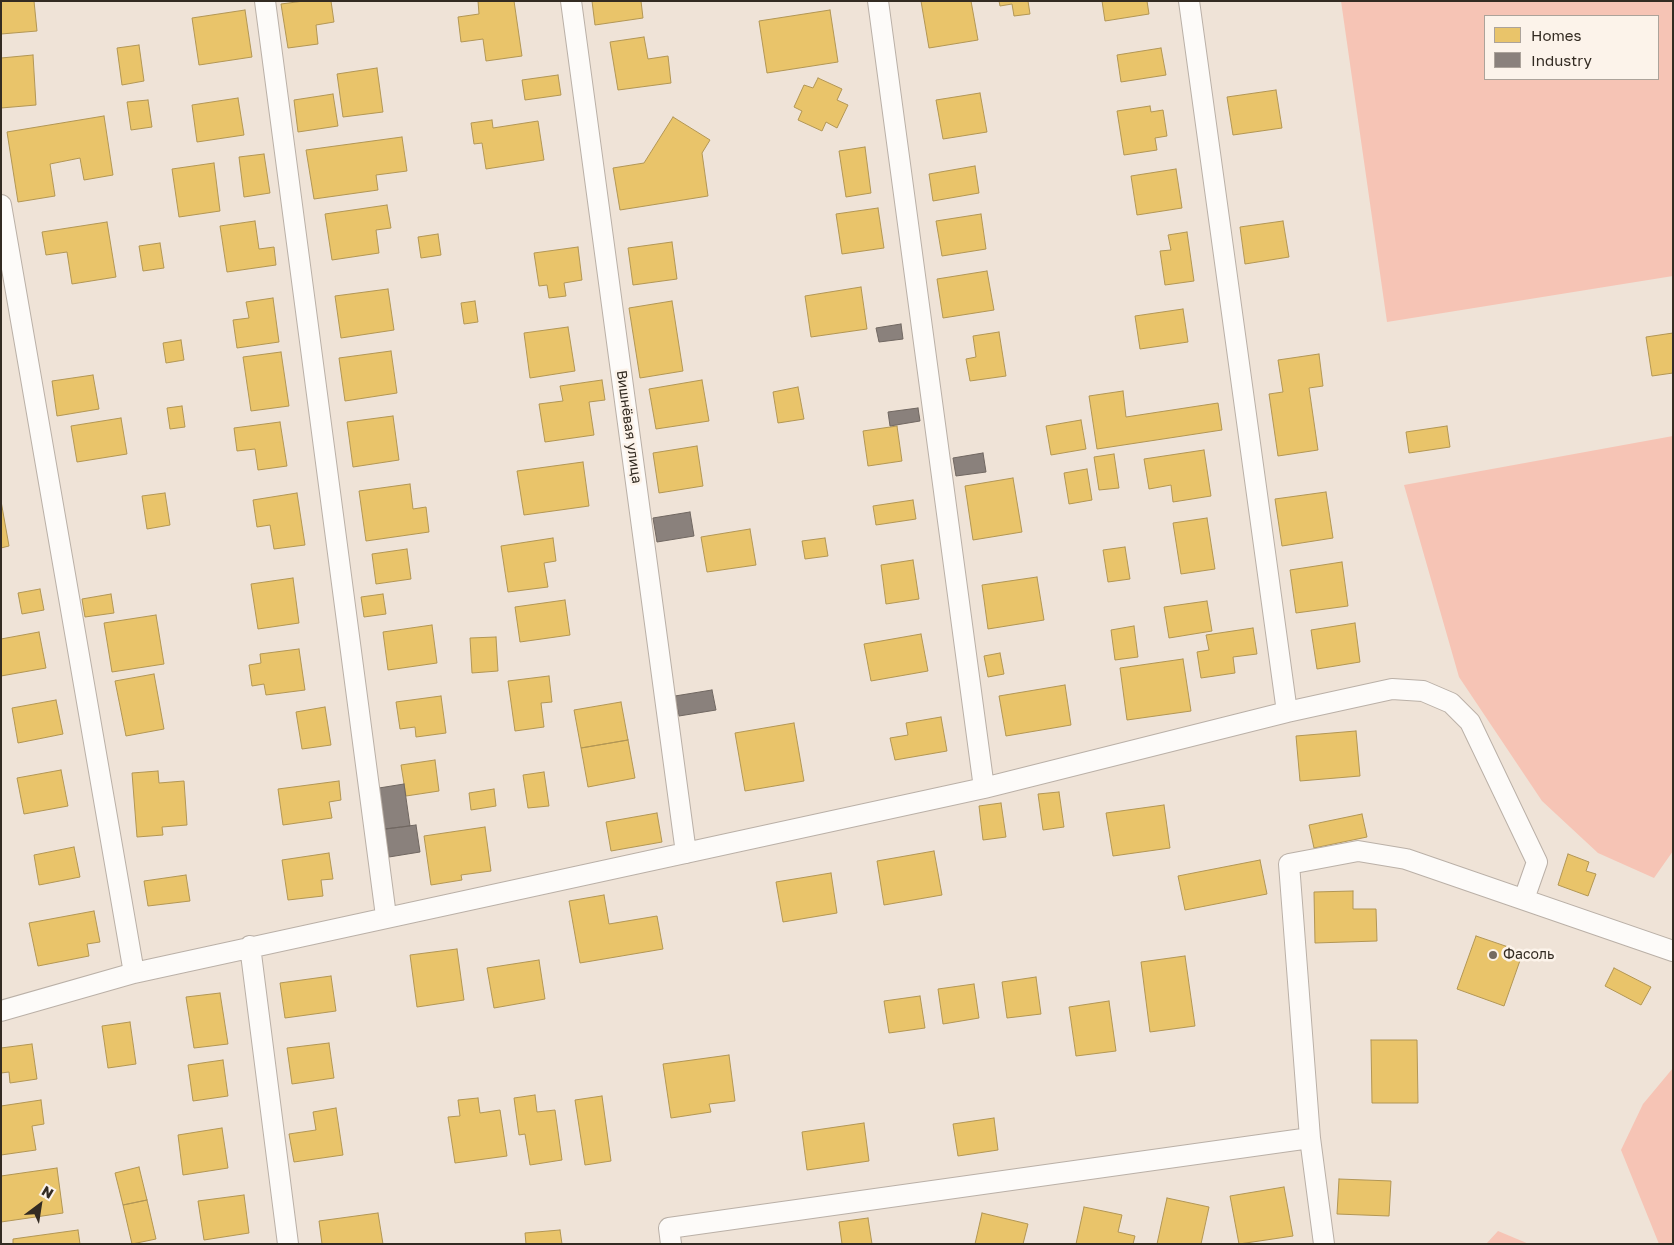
<!DOCTYPE html>
<html>
<head>
<meta charset="utf-8">
<style>
  body { margin:0 }
  #map { position:relative; width:1674px; height:1245px; overflow:hidden; background:#efe3d7; font-family:"Golos Text",sans-serif }
  canvas { display:block }
  .frame { position:absolute; inset:0; border:2px solid #332b22; pointer-events:none }
  .legend { position:absolute; left:1484px; top:15px; width:175px; height:65px; box-sizing:border-box; background:#fcf3ea; border:1px solid #aca39a; margin:0; padding:6px 9px; list-style:none; font-size:15px; color:#332b22 }
  .legend li { display:flex; align-items:center; gap:10px; height:25px }
  .legend b { width:25px; border:1px solid #aca39a }
  .north { position:absolute; left:15px; top:1180px; width:50px; height:50px; -webkit-text-stroke:4px #fcf3ea; paint-order:stroke; rotate:31deg; font-size:14px; font-weight:700; line-height:20px; text-align:center; color:#332b22 }
  .north::after { content:''; display:block; margin:auto; width:18px; height:22px; background:#332b22; clip-path:polygon(50% 0,100% 100%,50% 72%,0 100%) }
</style>
</head>
<body>
<div id="map">
<canvas width="1674" height="1245"></canvas>
<div class="frame"></div>
<ul class="legend">
<li><b style="height:14px;background:#e9c46a"></b>Homes</li>
<li><b style="height:14px;background:#8a817c"></b>Industry</li>
</ul>
<div class="north">N</div>
</div>
<script>
const g = document.querySelector('canvas').getContext('2d');
g.lineJoin = 'round';
function fillPath(path, color) {
  g.fillStyle = color;
  g.fill(path, 'evenodd');
}
function toPath(rows) {
  const path = new Path2D();
  for (const r of rows) {
    path.moveTo(r[0], r[1]);
    for (let i = 2; i < r.length; i += 2) path.lineTo(r[i], r[i + 1]);
  }
  return path;
}
function trace(path, color, width, dash) {
  g.strokeStyle = color;
  g.lineWidth = width;
  g.lineCap = dash ? 'butt' : 'round';
  g.setLineDash(dash || []);
  g.stroke(path);
}
function label(font, color, halo, rows, align = 'center') {
  g.font = font + ' "Golos Text",sans-serif';
  g.lineWidth = 5;
  g.setLineDash([]);
  g.textBaseline = 'middle';
  g.strokeStyle = halo;
  g.fillStyle = color;
  for (const [text, x, y, turn = 0] of rows) {
    g.save();
    g.translate(x, y);
    g.rotate((+turn || 0) * Math.PI / 180);
    g.textAlign = isNaN(turn) ? turn : align;
    if (halo) g.strokeText(text, 0, 0);
    g.fillText(text, 0, 0);
    g.restore();
  }
}
const green = toPath([
  [1341,1,1673,1,1673,276,1387,322],
  [1485,16,1658,16,1658,79,1485,79],
  [1673,436,1673,851,1654,878,1598,853,1542,801,1459,677,1404,485],
  [1673,1068,1673,1244,1659,1244,1621,1150,1643,1104],
  [1498,1231,1529,1244,1486,1244]
]);
const homes = toPath([
  [1,1,34,1,37,31,1,34,1,1],
  [304,1,331,1,334,22,316,25,318,44,288,48,281,4,304,1],
  [478,1,514,1,522,56,486,61,483,39,461,42,458,17,479,14,478,1],
  [592,1,641,1,643,18,595,25,592,1],
  [921,1,971,1,978,40,929,48,921,1],
  [999,1,1028,1,1030,14,1014,16,1012,4,1000,6,999,1],
  [1102,1,1147,1,1149,14,1105,21,1102,1],
  [245,10,252,57,199,65,192,18,245,10],
  [830,10,838,62,767,73,759,21,830,10],
  [644,37,648,59,668,56,671,83,618,90,610,42,644,37],
  [139,45,144,81,122,85,117,48,139,45],
  [1161,48,1166,75,1121,82,1117,55,1161,48],
  [33,55,36,105,1,108,1,58,33,55],
  [377,68,383,112,343,117,337,74,377,68],
  [558,75,561,95,525,100,522,80,558,75],
  [818,78,842,89,837,100,848,105,837,128,826,122,822,131,798,120,802,111,794,107,804,85,813,88,818,78],
  [1276,90,1282,128,1233,135,1227,97,1276,90],
  [980,93,987,132,943,139,936,100,980,93],
  [333,94,338,126,298,132,294,100,333,94],
  [238,98,244,135,197,142,192,105,238,98],
  [148,100,152,127,131,130,127,102,148,100],
  [1150,106,1151,112,1163,110,1167,136,1155,138,1157,150,1124,155,1117,111,1150,106],
  [104,116,113,175,84,180,80,158,50,164,55,196,18,202,7,132,104,116],
  [673,117,710,140,702,153,708,196,620,210,613,168,644,163,673,117],
  [492,120,493,128,538,121,544,160,486,169,482,143,474,144,471,123,492,120],
  [402,137,407,171,376,175,378,190,314,199,306,150,402,137],
  [865,147,871,193,846,197,839,151,865,147],
  [264,154,270,193,244,197,239,157,264,154],
  [214,163,220,211,179,217,172,169,214,163],
  [975,166,979,193,933,201,929,174,975,166],
  [1176,169,1182,208,1137,215,1131,176,1176,169],
  [387,205,391,228,376,230,379,253,332,260,325,214,387,205],
  [878,208,884,248,842,254,836,214,878,208],
  [981,214,986,249,942,256,936,221,981,214],
  [255,221,259,249,274,247,276,265,227,272,220,226,255,221],
  [1283,221,1289,257,1245,264,1240,227,1283,221],
  [107,222,116,277,72,284,67,252,46,255,42,232,107,222],
  [1187,232,1194,281,1165,285,1160,251,1171,250,1168,235,1187,232],
  [438,234,441,255,421,258,418,237,438,234],
  [672,242,677,279,633,285,628,248,672,242],
  [160,243,164,268,143,271,139,246,160,243],
  [578,247,582,280,564,283,566,296,549,298,547,285,539,286,534,253,578,247],
  [987,271,994,310,943,318,937,279,987,271],
  [861,287,867,329,811,337,805,296,861,287],
  [388,289,394,330,341,338,335,296,388,289],
  [273,298,279,342,237,348,233,320,249,318,246,302,273,298],
  [475,301,478,322,464,324,461,303,475,301],
  [672,301,683,371,640,378,629,308,672,301],
  [1183,309,1188,342,1140,349,1135,316,1183,309],
  [568,327,575,371,530,378,524,333,568,327],
  [999,332,1006,376,970,381,966,359,976,357,973,336,999,332],
  [1673,333,1673,373,1652,376,1646,337,1673,333],
  [181,340,184,360,166,363,163,343,181,340],
  [391,351,397,393,345,401,339,358,391,351],
  [281,352,289,406,251,411,243,357,281,352],
  [1319,354,1323,386,1309,388,1318,450,1278,456,1269,394,1283,392,1278,360,1319,354],
  [93,375,99,409,57,416,52,381,93,375],
  [602,380,605,400,589,402,594,435,545,442,539,404,563,401,560,386,602,380],
  [702,380,709,421,656,429,649,389,702,380],
  [798,387,804,419,778,423,773,392,798,387],
  [1123,391,1126,417,1218,403,1222,430,1097,449,1089,396,1123,391],
  [182,406,185,427,170,429,167,408,182,406],
  [393,416,399,460,353,467,347,422,393,416],
  [121,418,127,454,77,462,71,426,121,418],
  [1081,420,1086,449,1051,455,1046,426,1081,420],
  [280,422,287,466,258,470,255,449,237,451,234,428,280,422],
  [897,426,902,461,868,466,863,431,897,426],
  [1447,426,1450,447,1409,453,1406,432,1447,426],
  [697,446,703,486,659,493,653,453,697,446],
  [1204,450,1211,496,1173,502,1171,485,1149,489,1144,459,1204,450],
  [1114,454,1119,488,1099,490,1094,457,1114,454],
  [583,462,589,506,524,515,517,471,583,462],
  [1087,469,1092,500,1069,504,1064,473,1087,469],
  [1013,478,1022,532,973,540,965,486,1013,478],
  [410,484,413,509,426,507,429,532,366,541,359,491,410,484],
  [1326,492,1333,538,1282,546,1275,499,1326,492],
  [165,493,170,525,147,529,142,496,165,493],
  [297,493,305,545,274,549,270,525,257,527,253,500,297,493],
  [913,500,916,519,876,525,873,506,913,500],
  [1,501,9,546,1,548,1,501],
  [1207,518,1215,569,1181,574,1173,523,1207,518],
  [750,529,756,565,707,572,701,537,750,529],
  [553,538,556,561,544,563,548,587,508,592,501,546,553,538],
  [825,538,828,556,805,559,802,541,825,538],
  [1125,547,1130,579,1108,582,1103,550,1125,547],
  [407,549,411,579,376,584,372,554,407,549],
  [913,560,919,599,886,604,881,565,913,560],
  [1342,562,1348,606,1296,613,1290,570,1342,562],
  [1037,577,1044,620,988,629,982,585,1037,577],
  [293,578,299,623,258,629,251,584,293,578],
  [40,589,44,610,22,614,18,593,40,589],
  [111,594,114,613,85,617,82,599,111,594],
  [383,594,386,614,364,617,361,597,383,594],
  [565,600,570,635,520,642,515,607,565,600],
  [1207,601,1212,631,1169,638,1164,607,1207,601],
  [156,615,164,664,112,672,104,623,156,615],
  [1355,623,1360,662,1317,669,1311,630,1355,623],
  [432,625,437,663,388,670,383,632,432,625],
  [1134,626,1138,657,1115,660,1111,630,1134,626],
  [1253,628,1257,654,1233,657,1235,673,1201,678,1197,652,1209,650,1206,635,1253,628],
  [39,632,46,668,1,676,1,639,39,632],
  [921,634,928,671,871,681,864,644,921,634],
  [496,637,498,671,472,673,470,638,496,637],
  [299,649,305,690,266,695,264,684,252,686,249,665,261,663,260,654,299,649],
  [1000,653,1004,674,988,677,984,656,1000,653],
  [1183,659,1191,711,1127,720,1120,668,1183,659],
  [154,674,164,729,126,736,115,681,154,674],
  [549,676,552,702,541,703,544,727,515,731,508,681,549,676],
  [1065,685,1071,725,1006,736,999,696,1065,685],
  [441,696,446,733,416,737,415,727,400,729,396,702,441,696],
  [56,700,63,734,18,743,12,708,56,700],
  [621,702,628,740,581,748,574,710,621,702],
  [325,707,331,745,302,749,296,712,325,707],
  [941,717,947,751,895,760,890,738,908,735,906,723,941,717],
  [794,723,804,781,745,791,735,733,794,723],
  [1356,731,1360,776,1300,781,1296,736,1356,731],
  [628,740,635,778,588,787,581,748,628,740],
  [435,760,439,791,406,796,401,765,435,760],
  [61,770,68,806,24,814,17,778,61,770],
  [158,771,159,783,184,781,187,825,162,827,163,835,137,837,132,773,158,771],
  [544,772,549,806,528,808,523,775,544,772],
  [339,781,341,800,329,802,332,818,283,825,278,789,339,781],
  [494,789,496,806,471,810,469,793,494,789],
  [1059,792,1064,827,1043,830,1038,794,1059,792],
  [1001,803,1006,837,983,840,979,806,1001,803],
  [1164,805,1170,848,1113,856,1106,813,1164,805],
  [657,813,662,842,611,851,606,822,657,813],
  [1362,814,1367,837,1314,848,1309,825,1362,814],
  [485,827,491,871,461,875,462,880,431,885,424,836,485,827],
  [74,847,80,877,39,885,34,855,74,847],
  [934,851,942,895,884,905,877,861,934,851],
  [329,853,333,879,321,880,323,896,288,900,282,860,329,853],
  [1568,854,1589,862,1586,871,1596,874,1588,896,1558,885,1568,854],
  [1260,860,1267,894,1185,910,1178,876,1260,860],
  [831,873,837,913,783,922,776,882,831,873],
  [186,875,190,901,148,906,144,881,186,875],
  [1353,891,1353,909,1376,909,1377,941,1315,943,1314,892,1353,891],
  [604,895,609,924,657,916,663,949,580,963,569,901,604,895],
  [94,911,100,942,87,944,89,956,38,966,29,923,94,911],
  [1476,936,1523,952,1504,1006,1457,989,1476,936],
  [457,949,464,1000,417,1007,410,955,457,949],
  [1185,956,1195,1026,1150,1032,1141,962,1185,956],
  [539,960,545,999,494,1008,487,968,539,960],
  [1614,968,1651,987,1641,1005,1605,986,1614,968],
  [331,976,336,1011,285,1018,280,983,331,976],
  [1036,977,1041,1014,1007,1018,1002,982,1036,977],
  [974,984,979,1018,943,1024,938,989,974,984],
  [220,993,228,1044,194,1048,186,997,220,993],
  [920,996,925,1028,889,1033,884,1001,920,996],
  [1109,1001,1116,1051,1076,1056,1069,1007,1109,1001],
  [130,1022,136,1064,108,1068,102,1026,130,1022],
  [1371,1040,1417,1040,1418,1103,1372,1103,1371,1040],
  [329,1043,334,1078,292,1084,287,1048,329,1043],
  [32,1044,37,1079,10,1083,9,1072,1,1073,1,1048,32,1044],
  [729,1055,735,1101,709,1104,711,1112,671,1118,663,1064,729,1055],
  [223,1060,228,1096,193,1101,188,1065,223,1060],
  [535,1095,537,1112,555,1110,562,1160,530,1165,525,1134,519,1135,514,1098,535,1095],
  [602,1096,611,1161,585,1165,575,1100,602,1096],
  [478,1098,480,1113,500,1110,507,1156,455,1163,448,1117,460,1116,458,1100,478,1098],
  [41,1100,44,1124,32,1126,36,1150,1,1155,1,1106,41,1100],
  [336,1108,343,1155,294,1162,289,1134,316,1130,313,1112,336,1108],
  [994,1118,998,1150,958,1156,953,1124,994,1118],
  [864,1123,869,1161,807,1170,802,1132,864,1123],
  [222,1128,228,1168,183,1175,178,1135,222,1128],
  [139,1167,147,1200,123,1205,115,1173,139,1167],
  [57,1168,63,1213,1,1222,1,1176,57,1168],
  [1339,1179,1391,1181,1389,1216,1337,1214,1339,1179],
  [1284,1187,1293,1236,1239,1244,1230,1196,1284,1187],
  [244,1195,249,1233,204,1240,198,1201,244,1195],
  [1167,1198,1209,1207,1201,1244,1157,1244,1167,1198],
  [147,1200,156,1239,132,1244,123,1205,147,1200],
  [1084,1207,1122,1215,1118,1232,1135,1236,1133,1244,1076,1244,1084,1207],
  [378,1213,383,1244,322,1244,319,1221,378,1213],
  [982,1213,1028,1224,1023,1244,975,1244,982,1213],
  [868,1218,872,1244,842,1244,839,1222,868,1218],
  [78,1230,80,1244,13,1244,13,1239,78,1230],
  [560,1230,562,1244,526,1244,525,1233,560,1230]
]);
const industry = toPath([
  [901,324,903,339,879,342,876,328,901,324],
  [918,408,920,421,890,426,888,412,918,408],
  [983,453,986,472,956,476,953,458,983,453],
  [690,512,694,536,657,542,653,518,690,512],
  [712,690,716,710,679,716,675,696,712,690],
  [404,784,410,826,385,829,379,788,404,784],
  [416,825,420,852,389,857,385,829,416,825]
]);
const minor = toPath([
  [265,1,386,916],
  [571,1,686,853],
  [878,1,984,788],
  [1189,1,1287,712],
  [1,205,134,973],
  [250,946,288,1244],
  [1,1011,134,973,984,788,1287,712,1392,689,1423,691,1451,703,1470,722,1537,862,1524,899],
  [1310,1138,1324,1244],
  [671,1244,669,1228,1310,1138,1289,864,1358,851,1406,859,1673,951]
]);
const markers = [
  [1493,955,5,"#756b61"]
];
const streetNames = [
  ["Вишнёвая улица",629,427,82]
];
const poiNames = [
  ["Фасоль",1503,955]
];
fillPath(green, '#f6c4b5');
fillPath(homes, '#e9c46a');
trace(homes, '#b29654', 1);
fillPath(industry, '#8a817c');
trace(industry, '#706761', 1);
trace(minor, '#bab0a7', 22);
trace(minor, '#fdfbf9', 20);
for (const [x, y, r, color] of markers) {
  const dot = new Path2D();
  dot.arc(x, y, r, 0, 2 * Math.PI);
  g.fillStyle = color;
  g.fill(dot);
  trace(dot, '#fcf3ea', 2);
}
label('14px', '#332b22', '#fcf3ea', streetNames);
label('14px', '#332b22', '#fcf3ea', poiNames, 'left');
</script>
</body>
</html>
